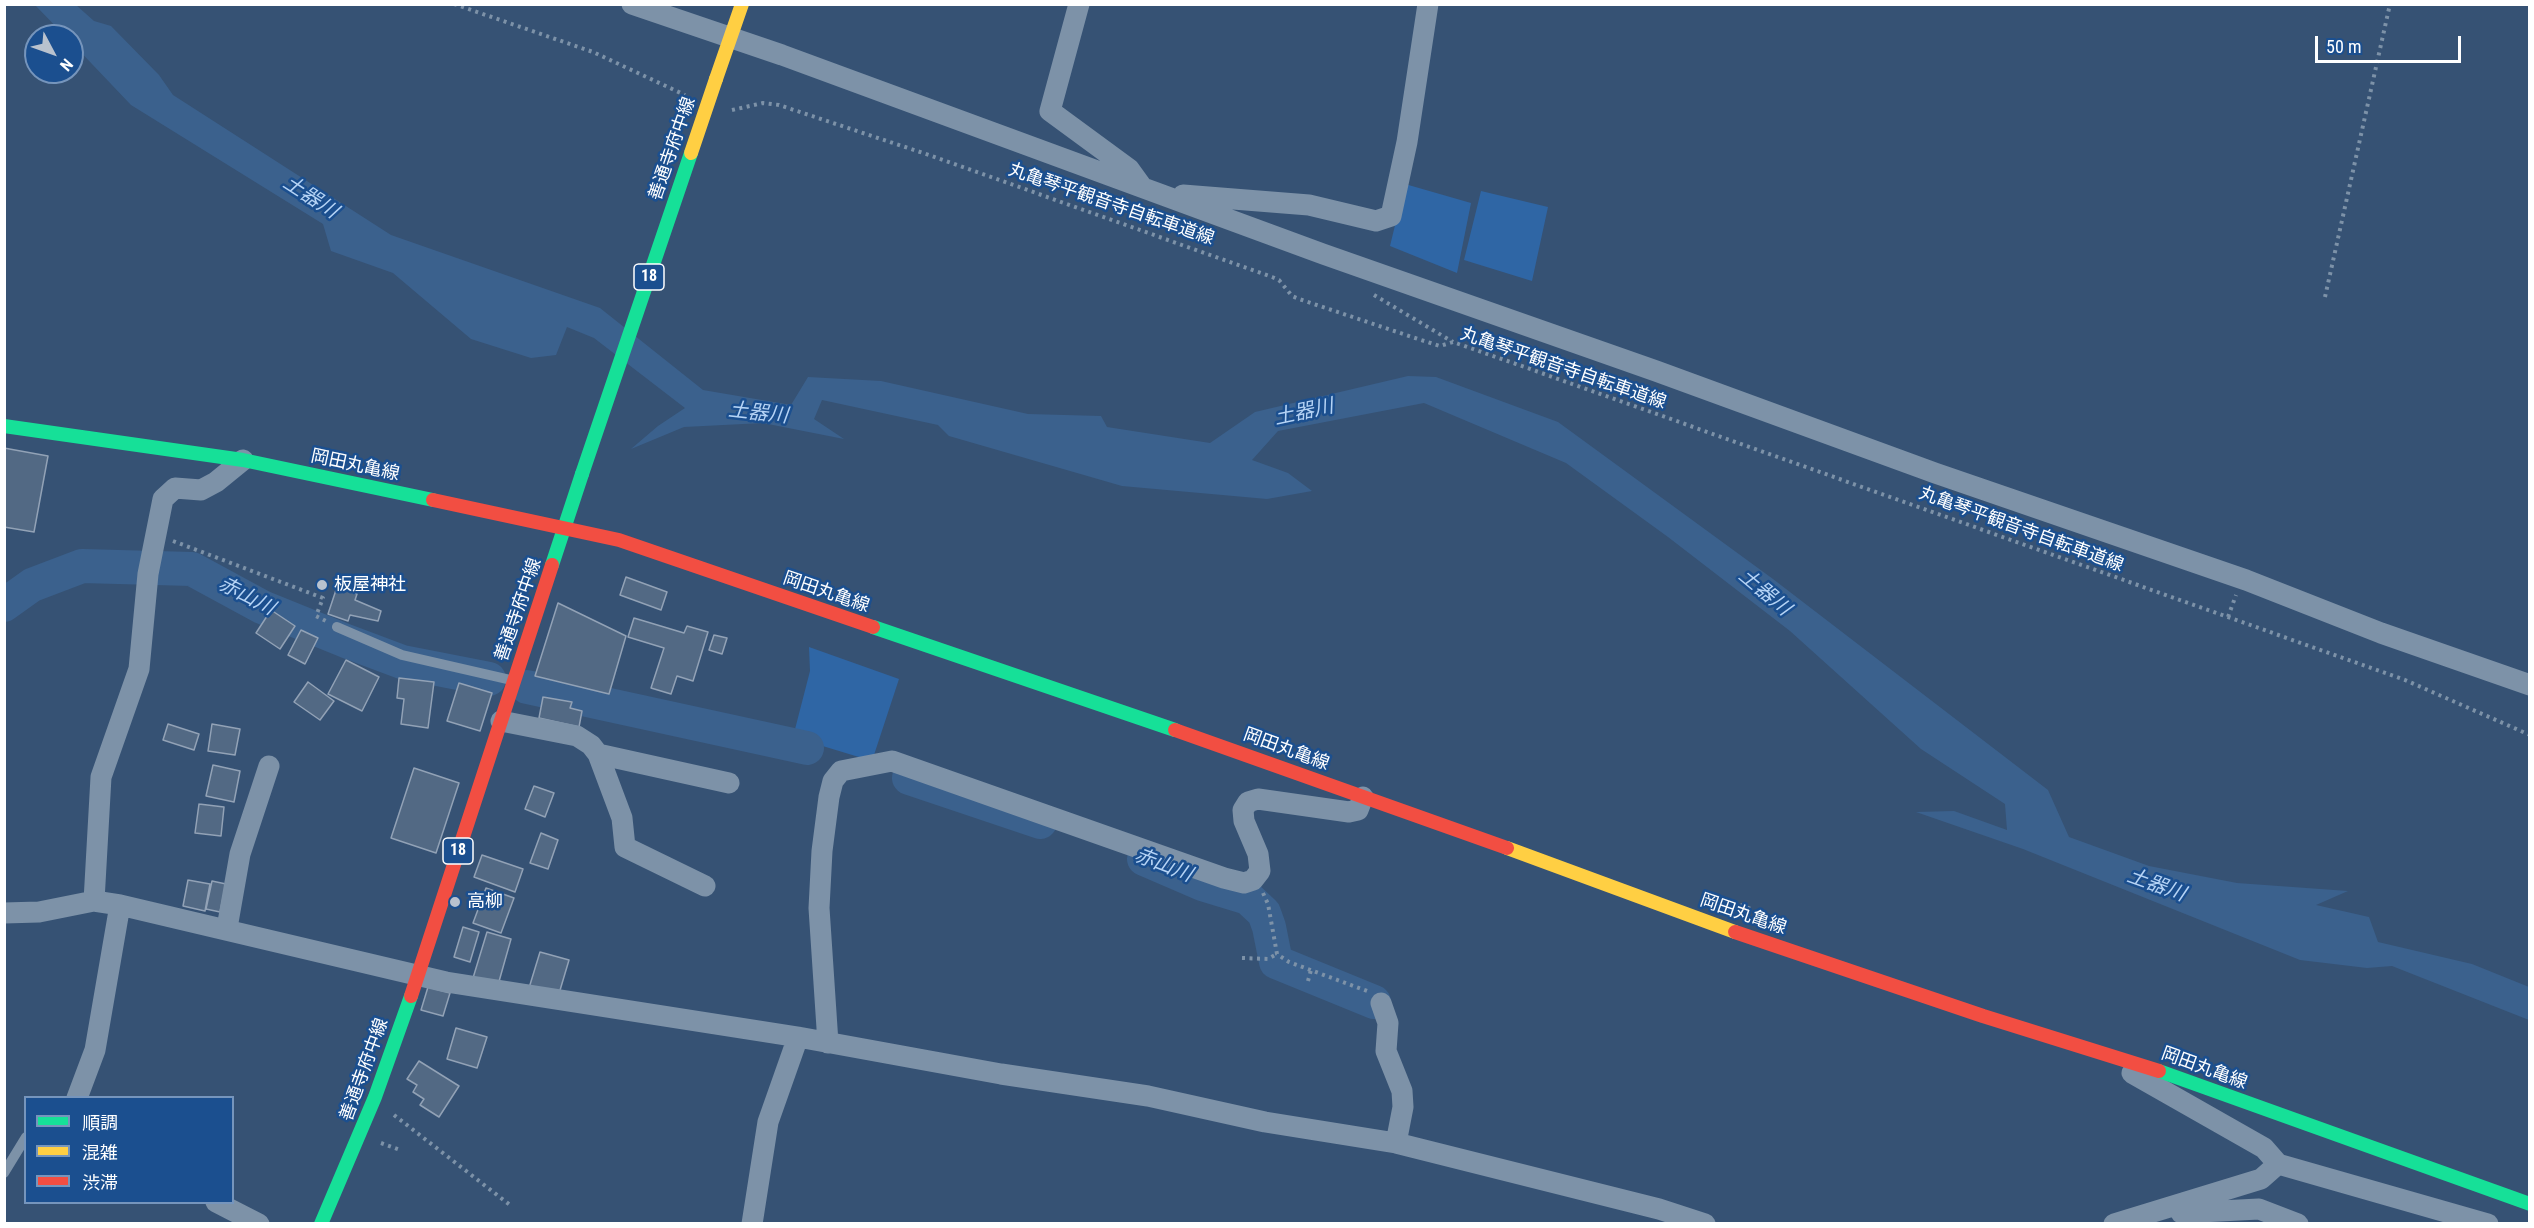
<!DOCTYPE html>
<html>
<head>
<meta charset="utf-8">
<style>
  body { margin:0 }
  #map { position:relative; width:2534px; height:1228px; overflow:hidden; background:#365274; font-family:"Roboto Condensed","Noto Sans JP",sans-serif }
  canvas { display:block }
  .frame { position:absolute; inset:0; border:6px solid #fff; pointer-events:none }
  .legend { position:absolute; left:24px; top:1096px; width:210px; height:108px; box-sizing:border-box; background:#1b4f8f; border:2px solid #7695bc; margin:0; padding:8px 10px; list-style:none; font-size:18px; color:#fff }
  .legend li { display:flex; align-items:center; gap:12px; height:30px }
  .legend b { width:30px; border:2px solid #7695bc }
  .north { position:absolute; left:24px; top:24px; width:60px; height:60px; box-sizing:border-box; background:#1b4f8f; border:2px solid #7695bc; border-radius:50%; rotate:131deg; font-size:16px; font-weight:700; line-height:24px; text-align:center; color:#fff }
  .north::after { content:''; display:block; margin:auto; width:21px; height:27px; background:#b9c2ce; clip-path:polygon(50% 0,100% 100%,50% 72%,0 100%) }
  .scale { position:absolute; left:2315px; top:36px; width:146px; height:27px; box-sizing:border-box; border:3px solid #fff; border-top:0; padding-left:8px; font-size:18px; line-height:21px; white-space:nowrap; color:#fff; -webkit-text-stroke:4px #1b4f8f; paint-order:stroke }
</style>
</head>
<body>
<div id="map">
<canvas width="2534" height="1228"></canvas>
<div class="frame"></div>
<ul class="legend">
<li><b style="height:8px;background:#16e098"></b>順調</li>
<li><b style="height:8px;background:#ffcf43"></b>混雑</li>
<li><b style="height:8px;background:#f24e42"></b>渋滞</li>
</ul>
<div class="north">N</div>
<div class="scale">50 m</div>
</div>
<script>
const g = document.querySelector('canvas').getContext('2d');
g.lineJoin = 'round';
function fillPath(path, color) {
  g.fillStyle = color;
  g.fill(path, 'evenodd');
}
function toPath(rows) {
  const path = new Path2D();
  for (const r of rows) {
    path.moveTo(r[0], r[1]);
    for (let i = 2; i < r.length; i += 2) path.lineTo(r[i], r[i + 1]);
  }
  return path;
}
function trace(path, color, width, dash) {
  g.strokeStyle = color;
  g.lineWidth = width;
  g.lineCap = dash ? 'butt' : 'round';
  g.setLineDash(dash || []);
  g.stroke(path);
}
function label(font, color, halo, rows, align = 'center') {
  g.font = font + ' "Roboto Condensed","Noto Sans JP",sans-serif';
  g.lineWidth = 5;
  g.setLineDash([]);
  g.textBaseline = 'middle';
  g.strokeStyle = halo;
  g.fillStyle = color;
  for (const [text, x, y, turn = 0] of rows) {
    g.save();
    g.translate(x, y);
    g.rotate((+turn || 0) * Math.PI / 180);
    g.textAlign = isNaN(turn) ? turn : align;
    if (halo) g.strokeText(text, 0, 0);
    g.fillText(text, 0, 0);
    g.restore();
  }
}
const green = toPath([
  [1405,184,1471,203,1457,273,1390,246],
  [1481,191,1548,207,1532,281,1464,260],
  [809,647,899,679,872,761,793,737,810,671]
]);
const water = toPath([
  [35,5,76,5,94,21,111,26,159,75,173,95,391,235,600,308,703,390,791,405,808,377,881,381,1028,414,1101,416,1107,427,1210,443,1255,412,1408,376,1436,377,1558,422,1773,579,2048,790,2069,837,2149,866,2237,883,2348,891,2316,905,2369,917,2378,942,2472,964,2529,987,2529,1020,2392,966,2367,968,2300,960,2023,849,1916,812,1954,811,2007,830,2005,804,1921,749,1790,631,1668,537,1566,463,1424,403,1278,431,1252,460,1288,473,1312,491,1267,499,1122,486,949,436,938,425,822,400,814,419,844,439,763,423,684,427,631,449,658,426,685,408,594,338,567,327,556,355,531,358,471,339,393,273,331,251,323,224,131,105,72,43,72,36,65,36]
]);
const river = toPath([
  [4,605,32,585,82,566,192,569,262,607,346,641,402,662,489,679],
  [527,687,807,748],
  [909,778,1040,822],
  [1144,859,1202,884,1248,898,1264,913,1269,927,1276,962,1374,1002]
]);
const building = toPath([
  [4,448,48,456,34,532,4,527,4,448],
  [626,577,667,592,661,610,620,595,626,577],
  [337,587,357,594,355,600,381,611,378,621,350,615,348,621,328,614,337,587],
  [558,603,626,636,609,694,535,676,558,603],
  [271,610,295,626,280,649,256,633,271,610],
  [634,618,684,633,687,626,708,632,693,681,677,676,671,694,651,688,664,648,628,637,634,618],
  [301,630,318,638,305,664,288,655,301,630],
  [714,635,727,638,722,654,709,650,714,635],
  [346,660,379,677,362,711,328,694,346,660],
  [399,678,434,682,428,728,401,724,404,699,397,698,399,678],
  [308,682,334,701,320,720,294,702,308,682],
  [459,683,492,693,480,731,447,721,459,683],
  [543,697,572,702,570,708,582,711,579,727,539,718,543,697],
  [168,724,199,734,194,750,163,740,168,724],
  [212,724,240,729,235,755,208,751,212,724],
  [213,765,240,771,234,802,206,796,213,765],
  [414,768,459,783,436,853,391,838,414,768],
  [534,786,554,793,545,817,525,809,534,786],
  [199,804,224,807,221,836,195,833,199,804],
  [541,833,558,840,548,869,530,863,541,833],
  [482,855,523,869,515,892,474,877,482,855],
  [188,880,210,884,205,911,183,906,188,880],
  [212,881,226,884,220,912,206,909,212,881],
  [486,888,514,898,501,933,473,923,486,888],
  [463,927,479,932,470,962,454,957,463,927],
  [487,932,511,939,498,985,473,978,487,932],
  [540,952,569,960,558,997,529,988,540,952],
  [428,987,450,993,443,1016,421,1010,428,987],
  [456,1028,487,1037,477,1068,447,1059,456,1028],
  [419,1061,459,1086,439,1117,420,1105,424,1099,413,1092,417,1085,407,1079,419,1061]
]);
const path = toPath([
  [454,4,593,52,685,95],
  [732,110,763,103,779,105,932,156,1272,277,1279,280,1292,296,1299,299,1421,340,1440,346,1453,342,1516,364,2405,680,2530,735],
  [1374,295,1453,342],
  [2325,297,2390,4],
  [173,541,323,598,316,616,326,621],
  [2228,617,2236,595],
  [1705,892,1751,909],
  [1263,893,1268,904,1277,954,1289,962,1367,991],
  [1242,958,1268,959,1277,954],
  [1308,981,1311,970],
  [394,1115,510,1205],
  [381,1143,400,1150]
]);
const lane = toPath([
  [337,627,402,655,511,680],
  [4,1173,26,1137]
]);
const street = toPath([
  [632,4,782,55,1323,254,1656,371,1935,473,2246,580,2381,633,2530,685],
  [1079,4,1050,111,1129,169,1142,187],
  [1183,195,1309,205,1376,221,1391,216,1407,142,1428,4],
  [501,721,577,736,591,745,598,754,622,818,625,847,705,886],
  [598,754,729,783],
  [94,901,101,777,139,669,148,574,163,499,175,488,201,490,216,482,243,460],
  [4,913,39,912,94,901,120,905,446,982,798,1037,1001,1074,1148,1096,1265,1122,1396,1143,1659,1209,1705,1224],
  [227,928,240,854,269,766],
  [1381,1003,1388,1023,1386,1051,1402,1091,1403,1107,1396,1143],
  [828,1043,819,908,822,851,829,797,833,781,841,771,892,761,1224,878,1244,883,1253,880,1260,871,1258,854,1244,821,1243,810,1248,802,1258,799,1349,812,1358,810,1363,797],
  [2132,1073,2264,1148,2278,1164],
  [77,1098,95,1050,120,905],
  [216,1202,259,1224],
  [2181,1213,2259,1209,2298,1224],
  [752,1224,768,1122,798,1037],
  [2114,1224,2261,1179,2278,1164,2488,1224]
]);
const fast = toPath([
  [4,426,243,460,433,500],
  [552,565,582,474],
  [873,627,1175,730],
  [2159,1071,2530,1204],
  [321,1224,375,1097,411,996]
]);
const slow = toPath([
  [716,79,742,4],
  [1507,848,1735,932]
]);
const jam = toPath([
  [433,500,619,540,873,627],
  [1175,730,1507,848],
  [1735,932,1983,1016,2159,1071],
  [411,996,552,565]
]);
const fastBridge = toPath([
  [582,474,691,153]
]);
const slowBridge = toPath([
  [691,153,716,79]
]);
const markers = [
  [322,585,6,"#b9c2ce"],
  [455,902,6,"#b9c2ce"]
];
const shields = [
  [649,277,30],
  [458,851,30]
];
const shieldNames = [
  ["18",649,277],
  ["18",458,851]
];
const streetNames = [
  ["善通寺府中線",673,149,-71],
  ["丸亀琴平観音寺自転車道線",1111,205,19],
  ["丸亀琴平観音寺自転車道線",1563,369,19],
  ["岡田丸亀線",355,466,12],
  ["丸亀琴平観音寺自転車道線",2021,530,20],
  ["岡田丸亀線",826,593,19],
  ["善通寺府中線",519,610,-71],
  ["岡田丸亀線",1286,750,20],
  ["岡田丸亀線",1743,915,19],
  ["岡田丸亀線",2204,1069,20],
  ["善通寺府中線",365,1070,-70]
];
const poiNames = [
  ["板屋神社",334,585],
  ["高柳",467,902]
];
const waterNames = [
  ["土器川",310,198,33],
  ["土器川",1304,413,-12],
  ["土器川",758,414,6],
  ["土器川",1764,593,40],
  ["赤山川",246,597,27],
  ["赤山川",1163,866,21],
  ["土器川",2156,886,20]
];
fillPath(green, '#2f66a5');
fillPath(water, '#3b618d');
trace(river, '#3b618d', 34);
fillPath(building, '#526984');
trace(building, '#92a2b6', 1.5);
trace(path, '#7d92a8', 4, [3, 4.5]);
trace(lane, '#7d92a8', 10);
trace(street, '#7d92a8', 21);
trace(fast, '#16e098', 14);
trace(slow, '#ffcf43', 14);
trace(jam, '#f24e42', 14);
trace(fastBridge, '#16e098', 14);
trace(slowBridge, '#ffcf43', 14);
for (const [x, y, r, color] of markers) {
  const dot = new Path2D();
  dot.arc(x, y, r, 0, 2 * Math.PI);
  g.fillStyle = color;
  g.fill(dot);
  trace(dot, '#1b4f8f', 2);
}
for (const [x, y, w] of shields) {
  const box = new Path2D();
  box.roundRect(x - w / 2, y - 13, w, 26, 4.5);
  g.fillStyle = '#1b4f8f';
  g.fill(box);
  trace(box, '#fff', 1.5);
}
label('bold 16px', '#fff', null, shieldNames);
label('18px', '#fff', '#1b4f8f', streetNames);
label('18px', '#fff', '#1b4f8f', poiNames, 'left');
label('italic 20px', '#b5d3f5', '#1b4f8f', waterNames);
</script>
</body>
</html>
